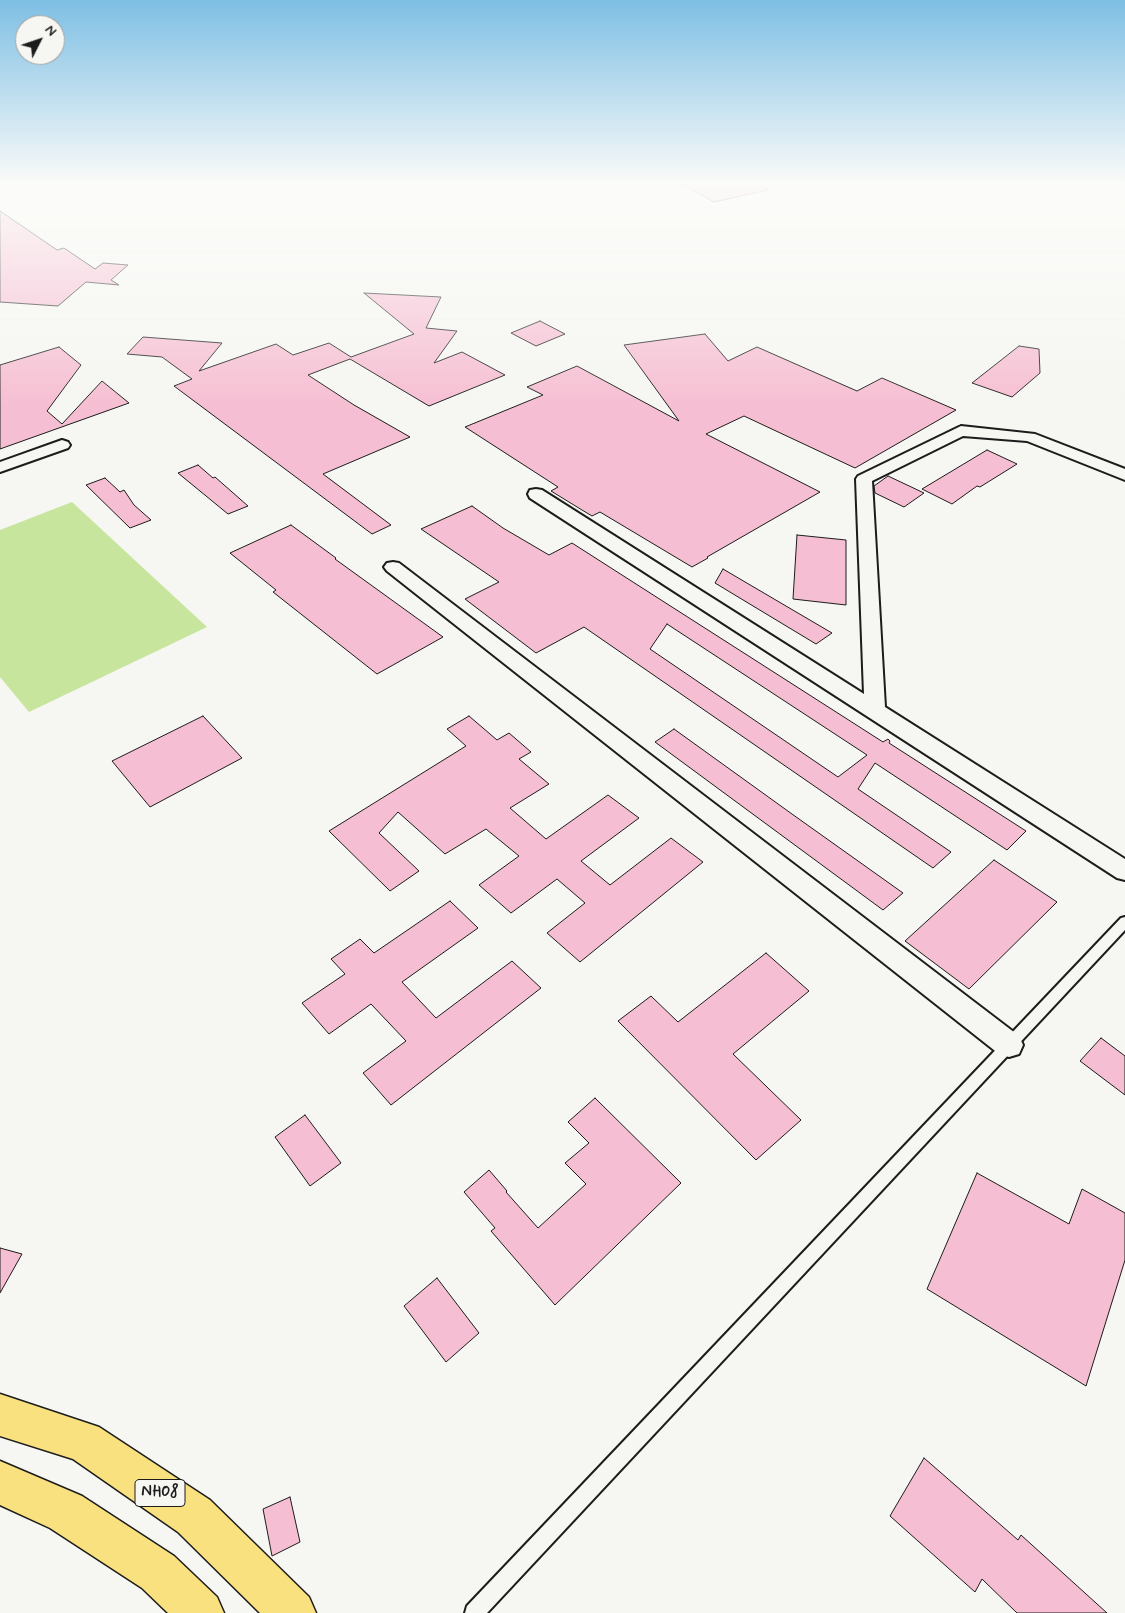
<!DOCTYPE html>
<html>
<head>
<meta charset="utf-8">
<style>
  body { margin:0 }
  #map { position:relative; width:1125px; height:1613px; overflow:hidden; background:#f6f6f2; font-family:Mynerve,sans-serif }
  canvas { display:block }
  .north { position:absolute; left:15px; top:15px; width:50px; height:50px; box-sizing:border-box; background:#f6f6f2; border:1px solid #9f9f9c; border-radius:50%; rotate:49deg; font-size:14px; font-weight:700; line-height:20px; text-align:center; color:#1c1c1c }
  .north::after { content:''; display:block; margin:auto; width:18px; height:22px; background:#1c1c1c; clip-path:polygon(50% 0,100% 100%,50% 72%,0 100%) }
</style>
</head>
<body>
<div id="map">
<canvas width="1125" height="1613"></canvas>
<div class="north">N</div>
</div>
<script>
const g = document.querySelector('canvas').getContext('2d');
g.lineJoin = 'round';
function fillPath(path, color) {
  g.fillStyle = color;
  g.fill(path, 'evenodd');
}
function toPath(rows) {
  const path = new Path2D();
  for (const r of rows) {
    path.moveTo(r[0], r[1]);
    for (let i = 2; i < r.length; i += 2) path.lineTo(r[i], r[i + 1]);
  }
  return path;
}
function trace(path, color, width, dash) {
  g.strokeStyle = color;
  g.lineWidth = width;
  g.lineCap = dash ? 'butt' : 'round';
  g.setLineDash(dash || []);
  g.stroke(path);
}
function label(font, color, halo, rows, align = 'center') {
  g.font = font + ' Mynerve,sans-serif';
  g.lineWidth = 4;
  g.setLineDash([]);
  g.textBaseline = 'middle';
  g.strokeStyle = halo;
  g.fillStyle = color;
  for (const [text, x, y, turn = 0] of rows) {
    g.save();
    g.translate(x, y);
    g.rotate((+turn || 0) * Math.PI / 180);
    g.textAlign = isNaN(turn) ? turn : align;
    if (halo) g.strokeText(text, 0, 0);
    g.fillText(text, 0, 0);
    g.restore();
  }
}
const green = toPath([
  [72,502,207,627,29,712,0,677,0,530]
]);
const building = toPath([
  [678,182,767,182,768,190,714,202,678,182],
  [0,211,57,250,64,248,95,269,103,263,128,265,111,280,119,285,86,282,58,306,0,302,0,211],
  [364,293,441,297,426,328,457,331,434,363,462,352,505,375,429,406,350,359,308,375,354,405,410,437,323,474,391,525,372,534,174,386,192,379,162,357,127,354,143,337,222,343,199,371,276,344,293,355,329,343,351,357,414,334,364,293],
  [540,321,565,334,536,346,511,333,540,321],
  [705,334,728,361,757,347,857,391,882,378,956,410,855,468,744,416,706,434,820,492,707,557,708,558,692,567,600,512,592,516,582,510,551,491,558,487,465,427,543,395,527,387,577,366,679,421,624,345,705,334],
  [1019,346,1039,349,1040,373,1012,397,972,383,1019,346],
  [59,347,81,365,47,411,62,424,102,381,129,403,0,449,0,365,59,347],
  [987,450,1017,464,980,487,977,486,952,504,922,489,987,450],
  [198,465,213,478,215,477,248,506,228,514,178,473,198,465],
  [888,476,924,493,904,507,875,493,874,486,888,476],
  [105,478,120,492,124,490,134,505,151,520,130,528,86,485,105,478],
  [472,506,503,528,549,555,572,543,883,742,888,739,890,741,889,743,1026,831,1007,850,875,763,858,789,951,852,933,868,584,627,536,653,465,599,499,582,421,529,472,506],
  [667,624,867,755,838,777,650,649,667,624],
  [291,525,336,558,335,559,443,637,377,674,273,592,276,590,230,553,291,525],
  [797,535,846,540,846,605,793,599,797,535],
  [723,569,803,616,832,633,816,644,715,583,723,569],
  [203,716,242,758,150,807,112,761,203,716],
  [469,716,497,740,509,733,531,752,519,759,549,784,510,808,546,839,608,795,639,818,581,861,610,885,671,838,703,862,580,962,547,933,585,903,557,879,511,913,479,885,519,856,486,829,445,854,398,812,379,833,419,871,390,891,329,831,466,746,447,729,469,716],
  [674,729,792,814,903,893,883,910,655,742,674,729],
  [994,860,1057,902,969,989,905,941,994,860],
  [450,901,478,928,402,982,436,1018,512,961,541,988,391,1105,363,1073,406,1041,371,1004,329,1034,302,1003,345,974,331,959,360,939,374,953,450,901],
  [766,953,809,991,733,1054,801,1120,756,1160,618,1021,651,996,678,1022,766,953],
  [1101,1038,1125,1056,1125,1095,1080,1061,1101,1038],
  [595,1098,681,1183,555,1305,491,1231,495,1228,464,1192,489,1170,507,1191,506,1192,538,1228,586,1184,565,1163,589,1143,568,1122,595,1098],
  [305,1115,341,1163,310,1186,275,1137,305,1115],
  [977,1173,1069,1224,1082,1189,1125,1213,1125,1260,1086,1386,927,1289,977,1173],
  [0,1248,22,1254,0,1293,0,1248],
  [437,1278,479,1333,446,1362,404,1306,437,1278],
  [924,1458,1018,1540,1021,1535,1107,1613,1017,1613,982,1579,975,1592,890,1516,924,1458],
  [290,1497,300,1542,272,1556,263,1509,290,1497]
]);
const lane = toPath([
  [1125,917,1125,930,487,1613,465,1613,467,1606,1121,918,1125,917]
]);
const street = toPath([
  [961,426,1035,434,1125,469,1125,480,1027,441,963,436,872,481,885,707,1125,859,1125,880,1117,878,530,498,528,494,530,490,536,489,542,490,864,694,856,479,858,476,961,426],
  [62,440,68,442,70,445,68,448,0,472,0,462,62,440],
  [393,562,399,563,1019,1036,1023,1045,1019,1054,1009,1057,999,1054,387,571,384,567,387,563,393,562]
]);
const highway = toPath([
  [0,1394,99,1427,210,1500,309,1597,316,1613,260,1613,178,1532,73,1459,0,1436,0,1394],
  [0,1461,82,1496,174,1556,217,1597,224,1613,168,1613,142,1588,50,1528,0,1505,0,1461]
]);
const shields = [
  [160,1493,50]
];
const shieldNames = [
  ["NH08",160,1493]
];
fillPath(green, '#c7e59d');
fillPath(building, '#f6bed2');
trace(building, '#1c1c1c', 1);
trace(lane, '#1c1c1c', 4);
trace(street, '#1c1c1c', 4);
trace(highway, '#1c1c1c', 3);
fillPath(lane, '#f6f6f2');
fillPath(street, '#f6f6f2');
fillPath(highway, '#fae180');
const sky = g.createLinearGradient(0, 0, 0, 408);
sky.addColorStop(0, '#7ebfe4');
sky.addColorStop(0.45, '#fbfbf9');
sky.addColorStop(1, '#fbfbf900');
g.fillStyle = sky;
g.fillRect(0, 0, 1125, 408);
for (const [x, y, w] of shields) {
  const box = new Path2D();
  box.roundRect(x - w / 2, y - 13.5, w, 27, 4);
  g.fillStyle = '#f6f6f2';
  g.fill(box);
  trace(box, '#1c1c1c', 1);
}
label('bold 16px', '#1c1c1c', null, shieldNames);
</script>
</body>
</html>
